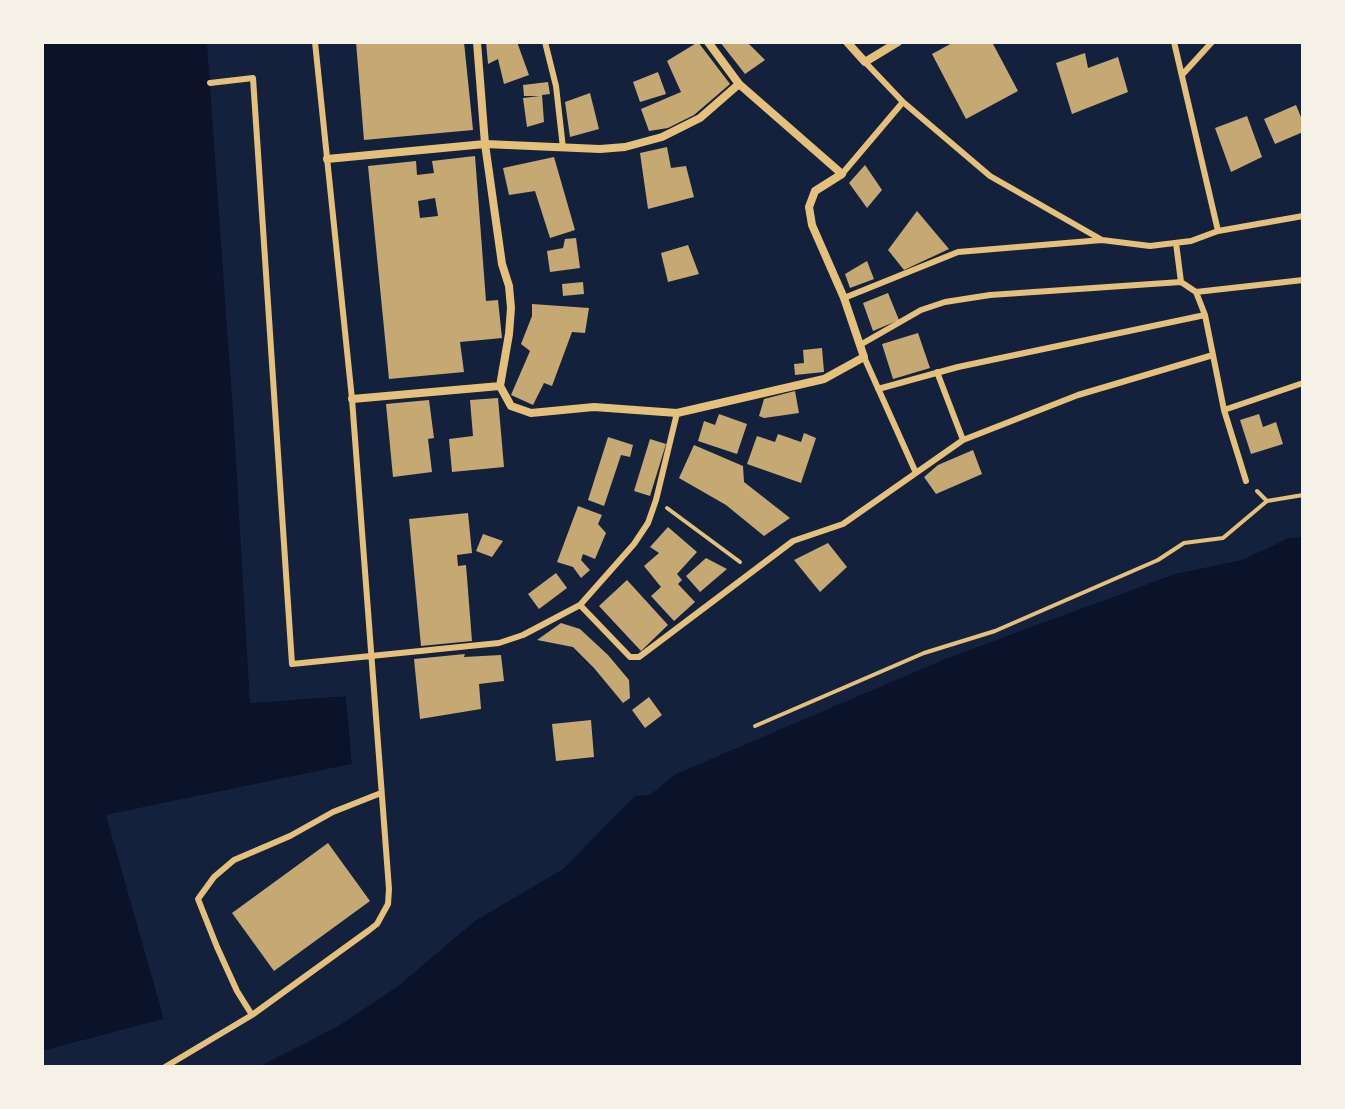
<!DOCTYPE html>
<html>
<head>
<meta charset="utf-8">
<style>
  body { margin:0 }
  #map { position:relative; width:1345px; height:1109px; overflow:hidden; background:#14213d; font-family:"Nunito Sans",sans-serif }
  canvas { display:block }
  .frame { position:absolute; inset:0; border:44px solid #f6f1e7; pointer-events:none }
</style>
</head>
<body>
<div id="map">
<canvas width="1345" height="1109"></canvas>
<div class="frame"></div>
</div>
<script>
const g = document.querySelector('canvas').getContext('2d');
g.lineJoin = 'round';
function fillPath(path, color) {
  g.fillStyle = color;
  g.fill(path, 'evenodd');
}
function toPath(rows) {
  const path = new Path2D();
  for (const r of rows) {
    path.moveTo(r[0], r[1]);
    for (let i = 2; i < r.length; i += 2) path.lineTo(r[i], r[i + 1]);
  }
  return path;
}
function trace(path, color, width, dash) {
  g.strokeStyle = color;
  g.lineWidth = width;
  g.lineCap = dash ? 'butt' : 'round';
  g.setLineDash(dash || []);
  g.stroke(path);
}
const water = toPath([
  [42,42,207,42,234,424,250,703,346,696,352,764,106,815,164,1019,42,1051],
  [1303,537,1303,1067,258,1067,337,1027,397,987,475,921,563,869,635,796,650,795,676,774,945,659,1175,574,1242,560,1289,538]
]);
const pier = toPath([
  [207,42,211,42,214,82,238,424,254,699,349,693,356,765,353,768,111,818,168,1020,42,1055,42,1051,164,1019,106,815,352,764,346,696,250,703,234,424]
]);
const building = toPath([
  [356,42,464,42,473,130,364,140],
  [486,42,517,42,529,75,504,84,498,59,488,64],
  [698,42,730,84,694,115,668,128,649,131,641,109,681,92,667,61],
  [720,42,747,42,765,60,745,74],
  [954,42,992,42,1018,91,966,119,932,54],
  [1085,53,1088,68,1118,57,1128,92,1072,114,1056,63],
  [658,72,666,94,640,102,633,82],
  [548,82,550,94,542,95,544,122,527,127,523,98,540,96,524,96,523,85],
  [590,93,599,129,570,137,565,102],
  [1296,105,1303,122,1303,132,1275,144,1264,119],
  [1247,116,1262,157,1231,172,1215,128],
  [667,147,671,168,686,166,694,197,648,209,640,153],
  [475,156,486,301,498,300,502,338,460,342,464,372,389,379,368,166,416,161,417,175,434,173,432,161],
  [435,198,438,216,420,218,418,201],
  [554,157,575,230,550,238,535,191,509,195,503,168],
  [865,165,882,190,867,208,849,183],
  [917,211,949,249,904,270,888,250],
  [576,238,580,268,550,272,547,251,563,248,565,239],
  [688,245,699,274,668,282,661,253],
  [867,261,874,279,850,288,845,274],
  [583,282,584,294,563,296,562,284],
  [888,293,899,320,873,331,863,303],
  [532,304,589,308,585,333,572,332,552,386,544,383,533,405,511,395,530,351,521,344,532,316],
  [918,333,930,368,893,379,882,344],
  [822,348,824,372,795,375,794,364,804,363,803,350],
  [795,391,799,413,764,418,759,416,764,399],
  [498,398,504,467,452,472,449,439,473,436,470,400],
  [429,400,434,438,428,439,432,472,393,477,386,404],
  [719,414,747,424,737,454,698,441,704,421,715,425],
  [1259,414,1263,427,1276,422,1283,444,1251,454,1240,420],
  [804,433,816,438,801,483,747,464,757,436,775,442,778,434,801,442],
  [608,437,633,445,630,457,621,455,604,506,588,500],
  [650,439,666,444,650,496,634,491],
  [694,445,743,466,744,482,790,518,764,536,726,505,679,478],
  [973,450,982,474,936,494,924,477,938,465],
  [578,506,602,515,598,524,606,533,595,559,583,554,581,560,590,570,581,578,573,567,557,562],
  [468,513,472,553,457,555,458,566,466,565,472,641,421,646,409,519],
  [668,527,697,552,677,574,682,580,678,584,695,602,674,621,651,596,661,587,644,566,659,553,650,547],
  [483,534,503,541,492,557,476,551],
  [828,543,847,567,820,592,794,560],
  [706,558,727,569,700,592,686,576],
  [556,573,567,588,539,609,528,594],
  [627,580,668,625,641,651,599,606],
  [561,623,580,629,608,655,629,680,630,698,623,703,594,668,573,647,537,640],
  [465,654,464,657,501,655,504,681,479,684,481,709,420,719,414,659],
  [649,697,662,715,645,728,632,710],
  [591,720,594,757,556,761,552,724],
  [328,843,370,901,274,971,232,913]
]);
const path = toPath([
  [1257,491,1267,501,1303,495],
  [667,508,740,562],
  [755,726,924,653,995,631,1158,560,1184,543,1223,538,1267,501]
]);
const service = toPath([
  [545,42,556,86,563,148],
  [1174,42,1218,231],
  [865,62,903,102,990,176,1102,240],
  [1182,75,1212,42],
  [210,83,253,78,292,664,499,643,523,635,580,605,634,544,648,523,656,500,677,413],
  [842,174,903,102],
  [1176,243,1181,282],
  [1196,292,1205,315,1224,410,1246,481],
  [844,298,958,252,1102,240,1150,246,1191,241,1218,231,1303,216],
  [860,345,921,310,945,302,990,295,1181,282,1196,292,1303,280],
  [864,357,916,473],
  [937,372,963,440],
  [878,389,958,367,1205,315],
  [1224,410,1303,383],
  [580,605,630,657,639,657,793,541,843,524,963,440,1078,395,1213,355],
  [252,1015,237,991,217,947,198,899,214,877,234,860,290,836,333,812,381,793],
  [165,1067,252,1015,368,931,377,924,388,904,389,889,352,399,315,42]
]);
const minor = toPath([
  [477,42,485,144,502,264,509,286,511,308,509,334,500,386],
  [847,42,865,62,898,42],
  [327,159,485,144,600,149,625,147,662,137,700,118,739,84],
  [500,386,511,406,531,413,594,407,677,413,824,379,864,357,844,298,812,225,809,207,815,191,842,174,739,84,708,42],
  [352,399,500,386]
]);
fillPath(water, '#0b132b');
fillPath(pier, '#14213d');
fillPath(building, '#c6a872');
trace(path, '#e5c07b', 4);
trace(service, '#e5c07b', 6);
trace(minor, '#e5c07b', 8);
</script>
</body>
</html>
